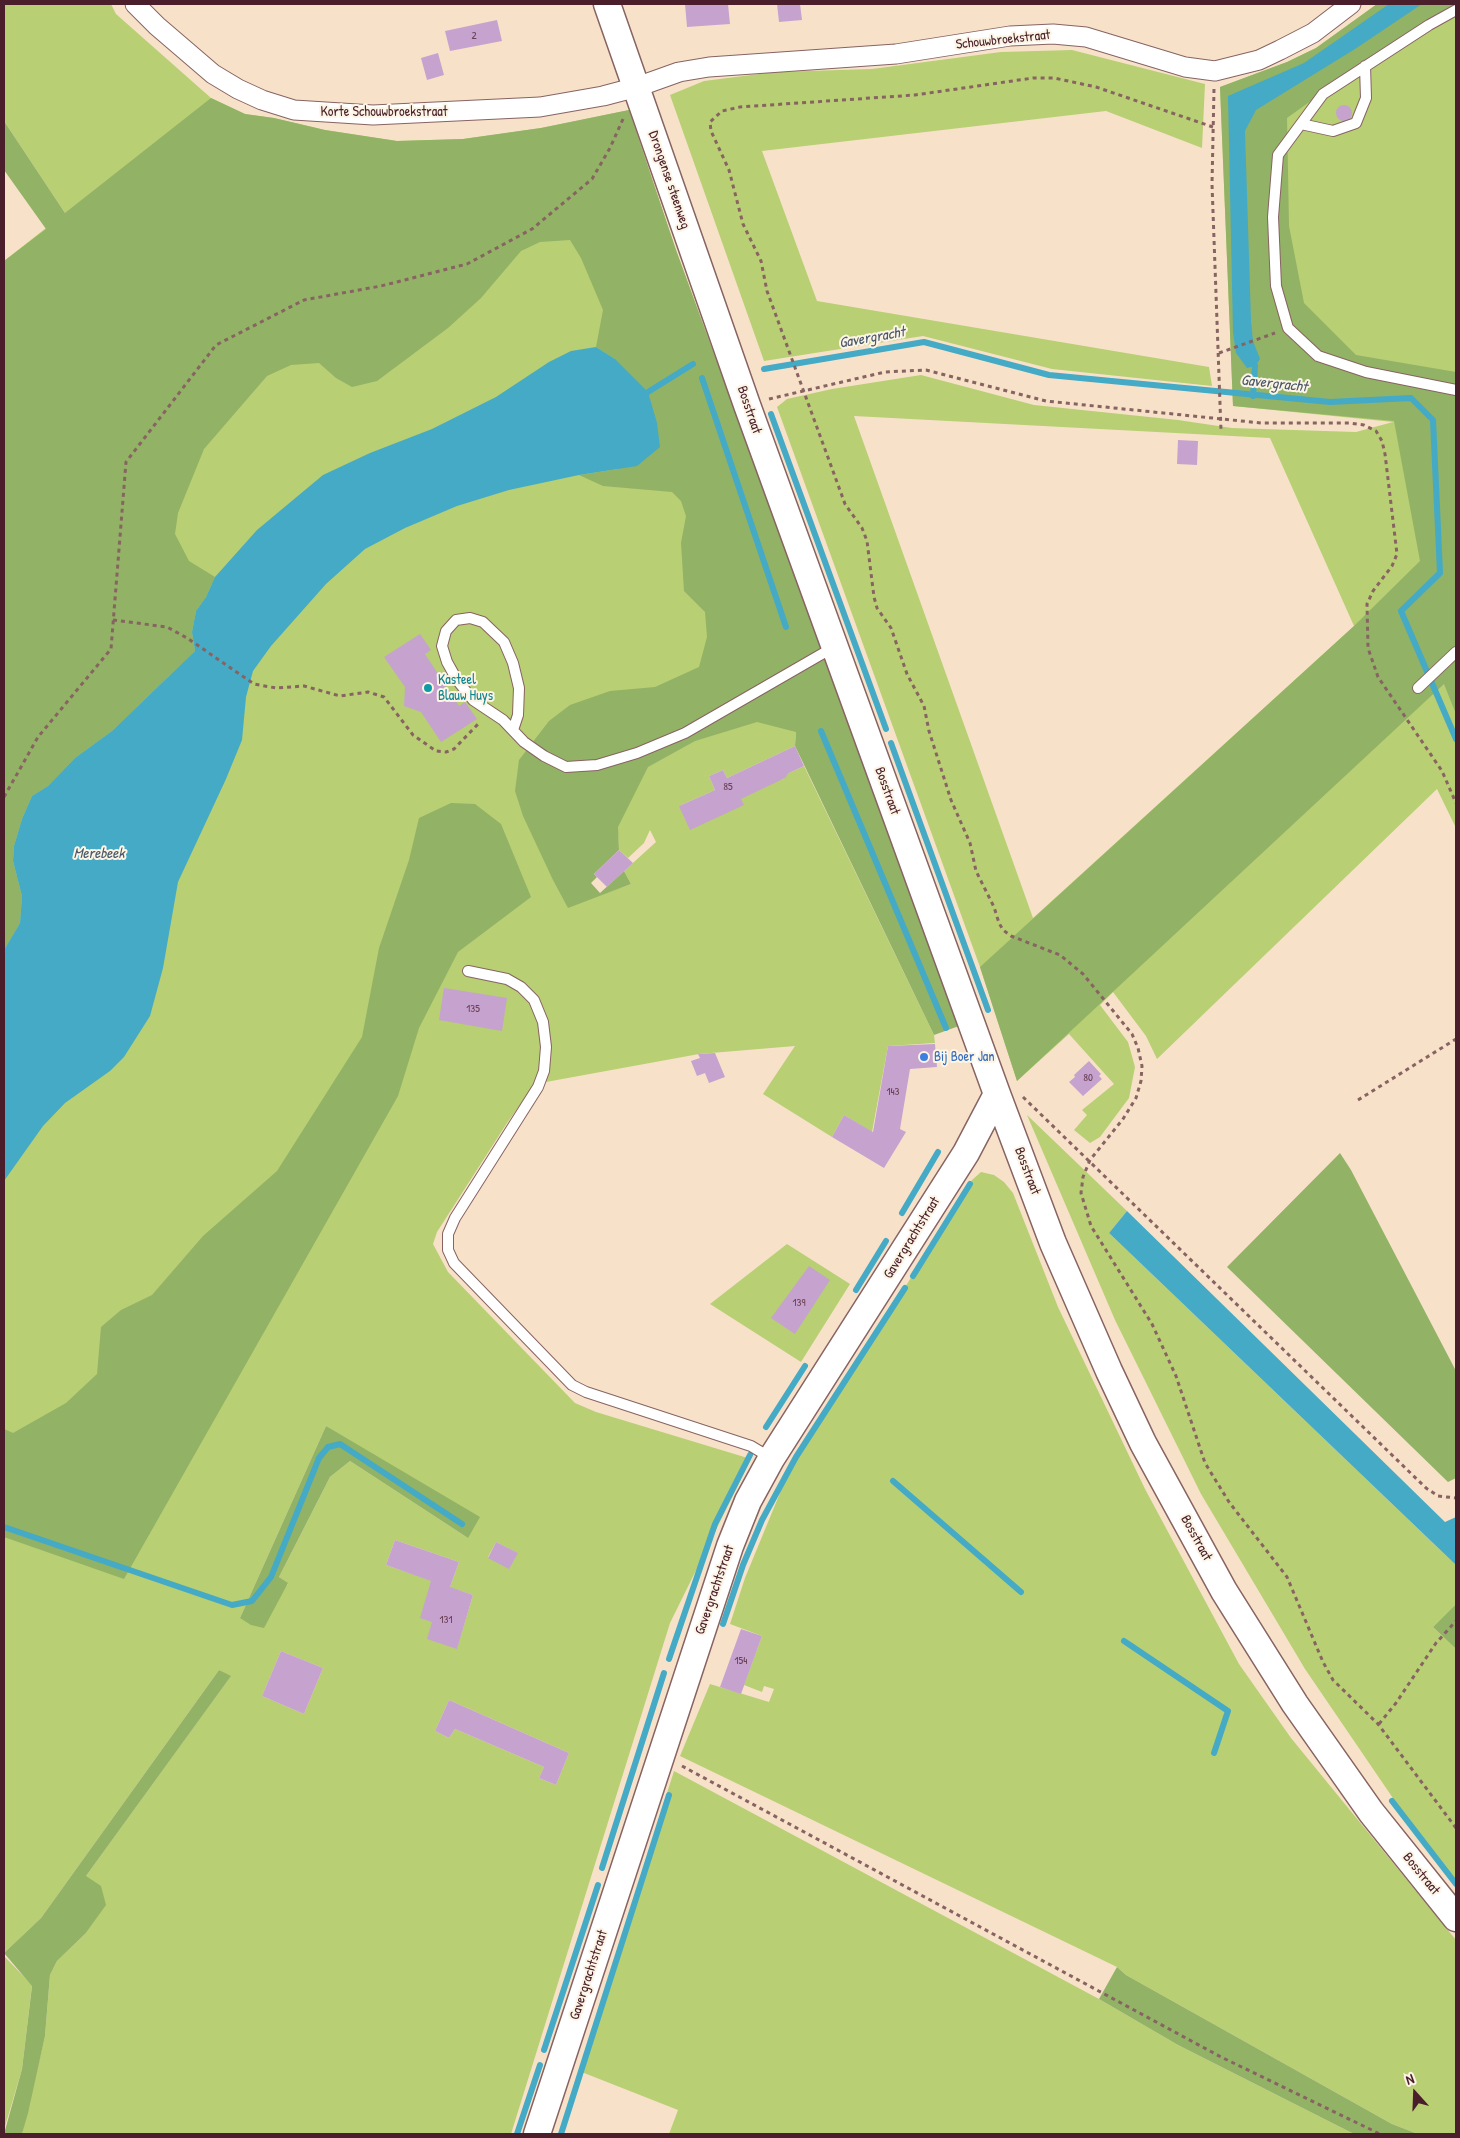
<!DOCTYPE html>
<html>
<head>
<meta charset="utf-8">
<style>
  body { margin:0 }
  #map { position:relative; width:1460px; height:2138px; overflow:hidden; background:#f7e2c9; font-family:"Patrick Hand",sans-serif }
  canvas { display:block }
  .frame { position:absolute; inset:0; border:5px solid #4a1f2b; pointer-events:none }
  .north { position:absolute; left:1390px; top:2068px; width:50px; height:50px; -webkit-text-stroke:4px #fcf5e5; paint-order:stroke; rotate:340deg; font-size:14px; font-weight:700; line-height:20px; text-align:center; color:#4a1f2b }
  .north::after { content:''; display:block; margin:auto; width:18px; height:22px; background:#4a1f2b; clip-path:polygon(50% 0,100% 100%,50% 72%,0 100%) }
</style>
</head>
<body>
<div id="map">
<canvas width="1460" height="2138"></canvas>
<div class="frame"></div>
<div class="north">N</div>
</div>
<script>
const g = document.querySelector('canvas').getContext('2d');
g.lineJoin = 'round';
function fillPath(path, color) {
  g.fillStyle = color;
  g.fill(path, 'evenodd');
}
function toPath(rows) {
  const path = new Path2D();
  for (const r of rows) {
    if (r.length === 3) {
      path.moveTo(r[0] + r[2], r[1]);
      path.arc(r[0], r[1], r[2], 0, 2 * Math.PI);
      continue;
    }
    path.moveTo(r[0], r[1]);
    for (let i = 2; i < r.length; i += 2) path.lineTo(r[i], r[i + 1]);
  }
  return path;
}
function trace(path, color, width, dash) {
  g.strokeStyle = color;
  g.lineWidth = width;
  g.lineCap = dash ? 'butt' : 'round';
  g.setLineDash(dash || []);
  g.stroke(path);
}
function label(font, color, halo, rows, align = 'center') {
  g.font = font + ' "Patrick Hand",sans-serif';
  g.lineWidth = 4;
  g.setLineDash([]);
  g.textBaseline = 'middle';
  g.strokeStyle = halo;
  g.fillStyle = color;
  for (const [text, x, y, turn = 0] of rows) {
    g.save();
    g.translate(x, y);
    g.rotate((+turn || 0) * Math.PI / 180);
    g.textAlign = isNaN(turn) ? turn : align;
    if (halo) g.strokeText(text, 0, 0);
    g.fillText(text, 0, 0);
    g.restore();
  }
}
const green = toPath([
  [4,4,111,4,116,14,211,98,245,114,274,118,325,130,397,141,463,139,541,128,629,110,676,250,844,709,796,732,795,746,727,778,723,770,709,776,715,790,679,806,783,779,789,773,804,766,934,1035,935,1043,888,1046,872,1132,844,1115,832,1137,763,1094,795,1046,699,1054,535,1084,507,1123,437,1232,433,1244,448,1272,575,1403,596,1412,751,1459,670,1623,511,2134,22,2134,45,2036,50,1975,57,1961,85,1934,86,1876,230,1677,219,1670,41,1918,4,1953,4,261,65,213,4,121],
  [650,830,656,842,624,871,631,884,568,907,618,834,619,850,628,858,644,843],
  [326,1426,468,1538,350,1461,330,1477,279,1577,288,1584,240,1618],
  [395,1540,459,1562,450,1587,386,1565],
  [496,1542,517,1553,509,1568,488,1557],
  [458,1590,473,1595,457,1648,432,1622],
  [281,1651,323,1668,304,1714,262,1696],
  [449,1700,569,1753,556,1785,539,1778,544,1767,455,1729,449,1738,435,1731],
  [1377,4,1456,4,1456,828,1437,789,1157,1059,1146,1036,1113,992,1100,1005,1128,1042,1135,1067,1129,1098,1100,1137,1090,1143,1074,1130,1087,1115,1082,1110,1114,1084,1069,1034,1017,1081,980,967,777,407,787,399,832,389,921,375,1034,405,1178,420,1232,428,1356,432,1393,422,1233,406,1220,87,1287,62,1316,48],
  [854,416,1270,438,1354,626,1033,918],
  [1072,50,1205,84,1202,148,1106,111,762,151,817,301,1209,367,1212,386,1052,369,923,336,764,361,670,95,704,81,775,72,872,69,1001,52],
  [1027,1115,1127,1211,1109,1233,1456,1565,1456,1604,1433,1627,1456,1649,1456,1882,1431,1854,1305,1669,1201,1494,1115,1320],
  [981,1172,994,1175,1004,1182,1013,1193,1058,1307,1145,1489,1239,1664,1291,1738,1456,1940,1456,2134,1418,2134,1392,2124,1126,1975,1117,1967,680,1756,710,1684,769,1702,774,1689,764,1686,762,1692,744,1685,762,1636,730,1624,745,1578,787,1476,972,1180],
  [787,1244,850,1284,801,1362,710,1304],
  [674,1771,1099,1999,1178,2045,1354,2134,669,2134,678,2110,579,2071],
  [4,1956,32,1985,22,2069,4,2130]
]);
const forest = toPath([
  [1377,4,1456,4,1456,15,1375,55,1287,118,1289,226,1304,303,1356,355,1456,372,1456,714,1444,684,1017,1081,980,967,1354,626,1420,561,1394,421,1233,406,1220,87,1287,62,1316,48],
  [211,98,245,114,274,118,325,130,397,141,463,139,541,128,629,110,676,250,959,1026,934,1035,795,746,796,732,757,722,695,741,648,767,618,827,619,850,594,874,597,877,591,883,600,893,624,871,631,884,568,908,553,880,523,816,515,791,519,760,549,721,570,705,610,691,655,687,699,667,707,637,705,612,684,591,681,543,686,516,681,501,672,492,603,486,579,475,618,469,615,359,596,347,603,310,581,258,570,240,540,242,521,251,481,298,448,328,377,381,352,387,336,378,319,363,291,365,267,376,204,449,178,513,175,534,189,561,215,577,206,597,196,611,192,632,195,651,112,731,75,758,48,786,32,796,22,819,14,846,13,861,22,896,20,923,4,950,4,261,46,229,4,170,4,121,65,213],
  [451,803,475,804,501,824,531,897,458,952,419,1028,398,1096,124,1579,4,1537,4,1429,13,1433,66,1403,97,1374,101,1327,121,1310,152,1295,203,1236,277,1171,362,1037,379,948,409,860,419,818],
  [1340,1153,1351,1170,1456,1371,1456,1478,1448,1482,1227,1267],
  [326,1426,480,1517,468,1538,350,1461,330,1477,279,1577,288,1583,264,1628,251,1625,240,1618],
  [1456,1604,1456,1649,1433,1627],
  [219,1670,231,1676,86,1876,101,1886,106,1905,85,1934,57,1961,50,1975,45,2036,28,2113,22,2134,4,2134,22,2069,32,1986,4,1953,41,1918],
  [1117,1967,1126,1975,1392,2124,1418,2134,1354,2134,1178,2045,1099,1999]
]);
const water = toPath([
  [1389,4,1422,4,1355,49,1256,110,1245,131,1251,321,1253,341,1260,359,1255,366,1247,368,1236,353,1233,332,1228,96,1304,63],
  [596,347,615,359,648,392,657,423,660,447,637,466,579,475,509,490,457,506,405,528,365,549,326,584,271,646,253,671,246,697,242,740,226,779,178,882,163,968,150,1016,124,1057,110,1071,65,1103,43,1126,4,1181,4,950,20,923,22,896,13,861,14,846,22,819,32,796,48,786,75,758,112,731,195,651,192,632,196,611,206,597,215,577,257,530,323,475,370,453,432,429,496,397,549,362,571,351],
  [1127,1211,1445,1522,1456,1517,1456,1565,1109,1233]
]);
const stream = toPath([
  [764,369,924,342,1049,375,1330,402,1411,398,1433,420,1440,573,1401,611,1456,739],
  [702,378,786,627],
  [648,392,693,364],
  [1253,396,1255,366],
  [771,414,886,729],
  [821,731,946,1028],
  [891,743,988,1010],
  [902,1213,938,1152],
  [913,1276,970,1184],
  [856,1290,886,1241],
  [766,1427,805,1366],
  [893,1481,1021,1592],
  [4,1527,232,1605,252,1601,271,1577,319,1458,328,1447,340,1444,462,1524],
  [723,1624,743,1565,762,1520,796,1457,905,1288],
  [1124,1641,1228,1711,1214,1753],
  [669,1659,715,1524,750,1455],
  [1392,1801,1456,1884],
  [602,1868,664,1673],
  [544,2050,598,1885],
  [517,2134,540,2065],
  [561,2134,669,1795]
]);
const building = toPath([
  [685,4,728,4,730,24,687,27],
  [777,4,800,4,802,20,779,22],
  [497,20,502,41,450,51,445,31],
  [438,53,444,75,427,80,421,58],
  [1344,113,8],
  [1178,440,1198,441,1197,465,1177,464],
  [420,634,431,650,425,654,459,706,465,702,477,719,441,742,421,712,404,706,405,687,384,657],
  [795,746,804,766,789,773,785,778,741,799,744,805,690,830,679,806,715,790,709,776,723,770,727,778],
  [619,850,633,863,607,887,594,874],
  [444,988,507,998,502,1031,439,1020],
  [935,1044,937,1067,910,1069,900,1129,906,1132,884,1168,832,1137,844,1115,873,1132,888,1046],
  [715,1053,725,1077,709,1083,705,1073,697,1076,691,1061,700,1058,698,1054],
  [1089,1061,1101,1074,1099,1076,1102,1079,1083,1096,1069,1082,1075,1077,1074,1075],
  [809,1266,830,1280,795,1334,771,1318],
  [395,1540,459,1562,450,1587,473,1595,457,1649,427,1639,432,1622,420,1618,431,1581,386,1565],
  [496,1542,518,1553,509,1569,488,1558],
  [741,1629,762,1636,741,1694,720,1687],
  [281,1651,323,1668,304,1714,262,1696],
  [449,1700,569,1753,556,1785,539,1778,544,1767,455,1729,449,1738,435,1731]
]);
const path = toPath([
  [1214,89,1212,184,1221,431],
  [1213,127,1096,87,1054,78,1033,78,915,95,740,107,722,111,710,122,711,131,729,170,743,224,761,261,767,291,845,504,862,528,867,541,874,597,877,608,891,628,907,674,924,706,929,731,951,800,970,843,976,871,994,907,999,923,1003,930,1011,936,1060,955,1083,974,1132,1034,1138,1048,1142,1066,1141,1081,1136,1098,1123,1119,1090,1160,1083,1177,1081,1193,1091,1226,1152,1324,1176,1376,1205,1463,1229,1502,1287,1577,1323,1662,1333,1680,1378,1724,1456,1828],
  [1219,353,1275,333],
  [769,399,885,372,926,370,1046,401,1261,423,1350,423,1364,425,1376,431,1382,441,1385,454,1397,554,1392,566,1373,591,1367,604,1368,648,1378,677,1442,771,1456,803],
  [113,620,167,627,187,638,254,684,276,688,304,686,340,696,368,692,384,697,413,735,436,751,446,752,454,749,480,722],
  [4,797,38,737,111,649,126,462,216,345,304,300,381,286,467,264,532,229,592,179,610,148,623,119],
  [1023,1097,1426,1488,1438,1496,1456,1498],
  [1358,1100,1456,1039],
  [1379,1724,1396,1703,1436,1643,1456,1621],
  [682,1766,1221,2057,1380,2134]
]);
const lane = toPath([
  [1456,10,1429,25,1323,94,1278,155,1273,217,1276,286,1288,328,1318,356,1366,372,1456,390],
  [1301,124,1333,131,1356,123,1366,98,1365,66],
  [1418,688,1456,652],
  [513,730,518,715,519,688,513,663,504,642,483,622,470,618,456,620,446,631,442,646,447,662,457,680,473,700,503,720,524,742,544,756,566,767,597,765,637,753,685,733,834,647],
  [468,971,507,979,521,987,534,1000,543,1022,546,1047,544,1071,538,1087,455,1218,448,1234,448,1250,454,1263,572,1385,586,1392,751,1446,771,1458]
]);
const street = toPath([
  [135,4,157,26,213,74,238,89,262,100,294,110,373,115,540,107,603,96,637,87,679,72,709,67,896,54,1010,36,1053,34,1086,37,1185,67,1215,71,1259,60,1280,50,1313,33,1351,4]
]);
const secondary = toPath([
  [607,4,747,405,997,1094,1053,1243,1109,1371,1143,1443,1224,1591,1295,1704,1371,1812,1456,1918],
  [537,2134,730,1546,748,1501,771,1459,966,1153,997,1094]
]);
const markers = [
  [428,688,5,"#0f9aa8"],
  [924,1057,5,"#3f7fe0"]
];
const numberNames = [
  ["2",474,36],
  ["85",728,787],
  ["135",473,1009],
  ["80",1088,1078],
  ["143",893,1092],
  ["139",799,1303],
  ["131",446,1620],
  ["154",741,1661]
];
const streetNames = [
  ["Schouwbroekstraat",1003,40,-6],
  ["Korte Schouwbroekstraat",384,112],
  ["Drongense steenweg",669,180,71],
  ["Bosstraat",749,410,71],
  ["Bosstraat",887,791,70],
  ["Bosstraat",1027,1171,69],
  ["Gavergrachtstraat",912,1238,-58],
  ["Bosstraat",1196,1538,61],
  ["Gavergrachtstraat",715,1590,-71],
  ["Bosstraat",1421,1874,51],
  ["Gavergrachtstraat",589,1975,-72]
];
const cultureNames = [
  ["Kasteel",438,680],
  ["Blauw Huys",438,696]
];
const shopNames = [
  ["Bij Boer Jan",934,1057]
];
const waterNames = [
  ["Gavergracht",872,338,-10],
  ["Gavergracht",1274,384,6],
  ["Merebeek",99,854]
];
fillPath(green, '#b8cf74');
fillPath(forest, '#92b266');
fillPath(water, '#45aac5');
trace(stream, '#45aac5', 6);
fillPath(building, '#c6a2cf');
trace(lane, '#876362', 12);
trace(street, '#876362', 21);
trace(secondary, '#876362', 29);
trace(path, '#876362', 3, [4, 4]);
trace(lane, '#fff', 10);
trace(street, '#fff', 19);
trace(secondary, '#fff', 26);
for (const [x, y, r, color] of markers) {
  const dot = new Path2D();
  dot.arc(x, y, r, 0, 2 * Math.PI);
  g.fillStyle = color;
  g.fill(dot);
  trace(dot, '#fcf5e5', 2);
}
label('11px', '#694054', null, numberNames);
label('14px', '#4a1f2b', '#fcf5e5', streetNames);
label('14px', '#0d838f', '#fcf5e5', cultureNames, 'left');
label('14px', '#366cbe', '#fcf5e5', shopNames, 'left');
label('italic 15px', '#485769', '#fcf5e5', waterNames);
</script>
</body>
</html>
